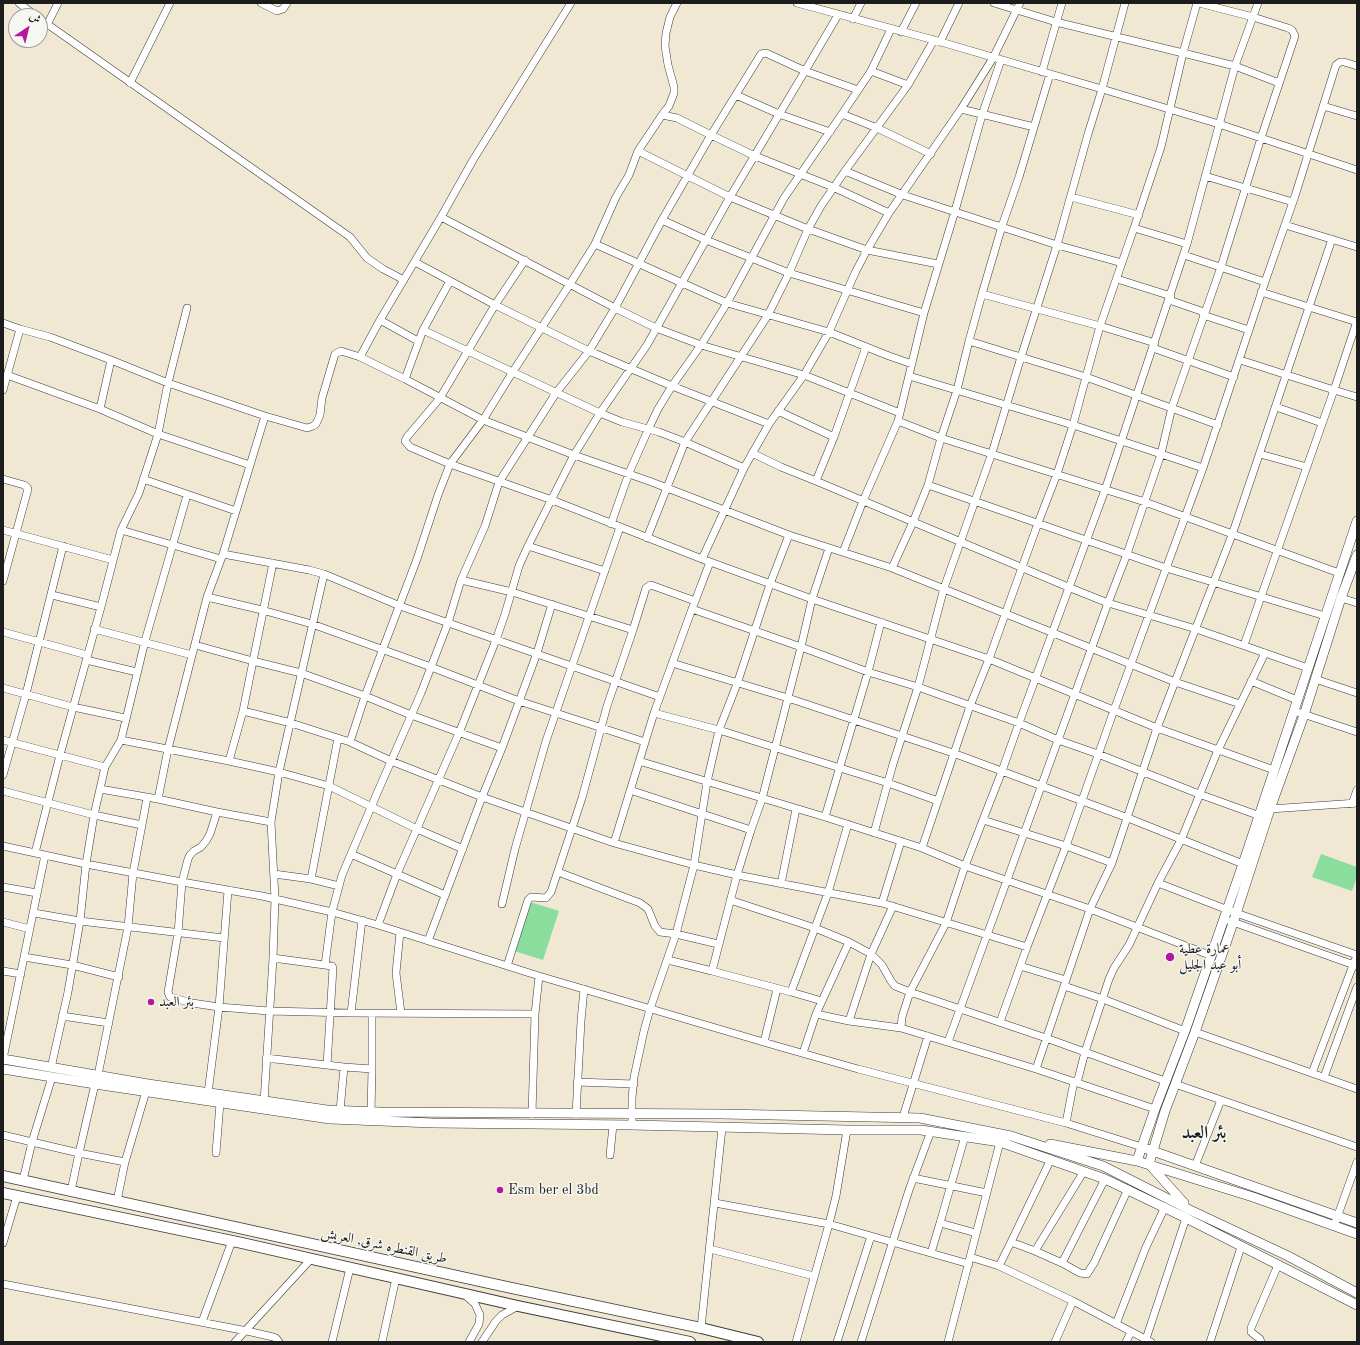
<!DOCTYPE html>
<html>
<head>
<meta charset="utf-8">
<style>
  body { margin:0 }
  #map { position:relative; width:1360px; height:1345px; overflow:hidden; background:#f0e8d2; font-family:"Old Standard TT",Amiri,serif }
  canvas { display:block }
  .frame { position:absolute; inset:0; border:4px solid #1c1c1c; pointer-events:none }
  .north { position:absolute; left:8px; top:8px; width:40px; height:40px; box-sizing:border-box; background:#f6f6f2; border:1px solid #9f9f9c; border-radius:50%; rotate:35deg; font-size:11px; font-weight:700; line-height:16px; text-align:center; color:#1c1c1c }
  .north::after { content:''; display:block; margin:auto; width:14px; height:18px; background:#b5179e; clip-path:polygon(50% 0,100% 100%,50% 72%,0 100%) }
</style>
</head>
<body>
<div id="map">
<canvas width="1360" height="1345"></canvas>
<div class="frame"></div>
<div class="north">ش</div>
</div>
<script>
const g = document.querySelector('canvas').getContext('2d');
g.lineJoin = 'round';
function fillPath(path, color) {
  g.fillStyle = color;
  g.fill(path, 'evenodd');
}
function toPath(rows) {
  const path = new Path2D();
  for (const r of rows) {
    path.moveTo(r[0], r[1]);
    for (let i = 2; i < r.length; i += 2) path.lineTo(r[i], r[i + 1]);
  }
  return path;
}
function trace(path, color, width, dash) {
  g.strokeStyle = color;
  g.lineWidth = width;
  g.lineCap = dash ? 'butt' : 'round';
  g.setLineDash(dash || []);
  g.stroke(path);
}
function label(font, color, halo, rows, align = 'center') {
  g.font = font + ' "Old Standard TT",Amiri,serif';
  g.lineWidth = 3;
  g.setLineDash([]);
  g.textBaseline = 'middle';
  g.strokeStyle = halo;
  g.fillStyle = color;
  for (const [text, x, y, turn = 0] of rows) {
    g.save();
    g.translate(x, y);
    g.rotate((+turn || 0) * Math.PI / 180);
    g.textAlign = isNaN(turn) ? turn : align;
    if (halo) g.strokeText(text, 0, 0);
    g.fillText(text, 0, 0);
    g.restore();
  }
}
const green = toPath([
  [1321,854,1357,867,1357,877,1352,891,1312,877],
  [530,902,559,911,543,960,514,951]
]);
const minor = toPath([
  [19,3,36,16],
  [261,3,277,11,283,9,287,3],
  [797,3,934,40,1102,89,1219,124,1357,170],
  [994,3,1056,22,1183,53,1161,147,1134,228],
  [1197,3,1183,53,1235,66,1279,83],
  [1199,3,1253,17,1288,28,1292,30,1295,36,1261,138,1221,267,1172,407,1161,454,1203,468],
  [838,15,805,71,766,53,761,54,711,135,662,220,706,240,789,273,924,313,955,211,982,115,1001,60],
  [40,19,350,237,367,258,383,269,404,280],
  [853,19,861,3],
  [47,25,58,3],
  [901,32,916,3],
  [940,42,959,3],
  [871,71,908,85],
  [1042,72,1062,3],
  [130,83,170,3],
  [736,95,779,114,830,132],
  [1323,106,1357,116],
  [961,109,1034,127],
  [842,114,877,128,931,154],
  [662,115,669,106,674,93,674,87,668,65,665,46,666,33,670,17,677,3],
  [638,151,730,197,808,229,867,250,938,264],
  [845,171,903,195,1057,245,1122,263],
  [1205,176,1293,202],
  [1071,197,1139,215],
  [441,217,615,308,656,328,701,345,804,375,829,332,855,273,867,250,889,213,961,109,993,58,1020,3],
  [1285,225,1357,247],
  [595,244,727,303,829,332,889,356,912,364],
  [1187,244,1134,228,1100,326,1086,377,1218,425],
  [1184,255,1265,282],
  [525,260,495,305,440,398,407,437,405,441,410,447,450,464,552,500,702,559,812,599,989,659,1157,728,1274,770],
  [415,262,495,305,589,351,672,386,769,424,804,375,900,413],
  [1117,279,1171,296],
  [1261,292,1357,322],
  [982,294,1002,226,1019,177,1050,74],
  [1169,300,1204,312],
  [924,313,898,421,941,438,1145,502,1339,573],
  [1203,315,1249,330],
  [380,320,418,341],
  [1357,321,1334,390,1357,397],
  [3,323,20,329],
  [423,330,600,413,622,422,659,432,685,442,647,538],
  [1153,348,1234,377],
  [360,357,405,379,483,420,574,455,649,481,789,535,892,568,1175,682,1240,704],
  [1240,360,1334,390,1244,645],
  [7,375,100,409,158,434,250,465],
  [909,376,1073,425,1086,377,969,341,982,294,1100,326,1155,343],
  [405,379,423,330,450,281],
  [3,390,20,329,50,337,111,360,168,383,265,416,307,428,313,426,316,424,320,415,322,398,335,354,341,351,360,357,380,320,441,217,473,160,571,3],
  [1276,407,1322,423],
  [100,409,111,360],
  [778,411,834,437],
  [752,453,781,467,816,481,1068,587,1108,603,1196,629,1308,668],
  [1260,454,1307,467],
  [744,468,685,442,768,315,789,273,808,229,821,206,845,171,908,85,934,40],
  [3,479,24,485,27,487,28,489,3,581],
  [143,479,236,511],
  [816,481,834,437,866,347],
  [928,485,1166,568,1325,616],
  [611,524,629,473,648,430,658,409,672,386,701,345,727,303,784,198,842,114,871,71,891,29],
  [3,530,113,560],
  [121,530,221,559],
  [528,546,574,455,600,413,647,345,730,197,805,71,858,90],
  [843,552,863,501,898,421],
  [223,554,309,570,324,574,400,606,660,697],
  [702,559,744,468,769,424],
  [892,568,913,522,928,485,941,438,957,390,969,341],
  [461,580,512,592,633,630,607,706,582,798,551,892,546,898,531,897,528,900,507,966],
  [207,597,262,610,312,624,431,667,519,701,645,742],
  [1341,598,1357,603],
  [101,607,121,530,139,493,158,434,168,383,187,308],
  [692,609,801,647,868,672,918,687,1019,723,1058,740,1098,754,1199,794,1260,816],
  [94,629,192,655],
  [633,630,646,588,649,586,651,585,695,601],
  [3,632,87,655],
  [195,645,253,661,273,563],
  [86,660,137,672],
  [672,663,788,698,953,753,1128,818,1243,864],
  [1315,679,1357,693],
  [1251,681,1297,700],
  [3,688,73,707,125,718],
  [1294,711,1357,732],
  [654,713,719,730,888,783,938,801],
  [3,740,105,767],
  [121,740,145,641,187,495],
  [350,742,365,696,417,559,438,495,450,464,483,420,512,373,570,284,595,244,616,197,629,175,638,151,662,115,677,118,711,135,755,156,833,187,889,213],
  [502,748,537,653,552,604],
  [229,761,243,711],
  [639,761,825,817,922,848,965,866,1090,909,1212,956],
  [3,775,26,694,63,546],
  [100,789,158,799,217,812],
  [630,790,751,830,762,799,801,647,812,599,829,548],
  [3,791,94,815,142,825],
  [158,799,168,749,207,597,223,554,265,416],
  [1352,804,1357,790],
  [1270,809,1357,803],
  [825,817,868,672,881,622],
  [983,820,1066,846,1112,863],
  [271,822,217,812,210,834,206,841,201,847,194,851,190,855,188,859,182,882,178,933,168,992,170,997,192,1003,219,1007,269,1011,351,1013,535,1014],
  [874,833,893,764,918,687,944,588,992,453,1021,357,1057,245,1088,134,1102,89,1125,3],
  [614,843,654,713,692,609,710,562],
  [3,846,86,864,182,882,262,896,332,912,378,925,539,976,777,1046,858,1069,1066,1123,1142,1147],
  [922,848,970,706,989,659,1038,523,1057,474,1073,425,1161,454,1127,554,1108,603,948,1042],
  [35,853,60,755,101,607,52,595],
  [351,854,445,895],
  [558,872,640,903,648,909,655,926,660,932,676,934,718,944],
  [274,874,311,879,339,886],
  [311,879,338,738],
  [1158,883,1236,913,1357,955],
  [781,884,796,809],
  [3,887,37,893],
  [730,900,815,928,849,942,871,954,882,965,891,981,895,986,910,992,1046,1038,1165,1081],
  [882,903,901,841],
  [502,904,515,849,546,741,620,527],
  [34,913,80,921,224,938],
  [1230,921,1357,966],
  [3,922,30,929],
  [378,925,397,874,459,733,496,640,505,614,519,566,528,546,605,571],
  [400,932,396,973,401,1013],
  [428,941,482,797,502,748,411,715,365,696,301,673,253,661,243,711,291,723,350,742,391,761,482,797,614,843,694,865,737,875,882,903,1027,947],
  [24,957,72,965,119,977],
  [273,958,332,966,333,968,327,1065],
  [668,960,712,971,737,875,751,830],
  [325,965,332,912,342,875,378,791,421,693,448,623,461,580,485,526,499,482,556,393,589,351,615,308,662,220],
  [1020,966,1066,980],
  [3,971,21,974],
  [712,971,791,992,828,893,848,824],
  [1064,986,1103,999,1185,1031],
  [791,992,822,1001],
  [351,1013,362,920],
  [816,1014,849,1021,901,1028,1036,1069,1155,1109],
  [62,1016,109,1023],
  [849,1021,871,954,893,906],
  [1000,1022,1027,947,1066,846,1114,710,1203,468,1265,282,1295,196,1336,65,1340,62,1344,62,1357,66],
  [901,1028,902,1017,910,992,946,923,965,866,1002,771,1019,723,1105,490,1187,244,1235,66,1258,3],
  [1195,1032,1357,1089],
  [764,1042,777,989],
  [803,1053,816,1014,849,942],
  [266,1058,344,1067,372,1069,372,1013],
  [3,1059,45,855],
  [51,1068,68,992,80,921,86,864,94,815,105,767,121,740,229,761,279,772,329,786,417,829,463,849],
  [1036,1069,1090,909,1112,863,1157,728,1232,535,1332,239],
  [1312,1073,1355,960],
  [98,1075,128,927,133,873,147,798],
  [1324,1077,1357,987],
  [577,1082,634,1084],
  [1077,1083,1085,1052,1109,979,1114,968,1129,945,1158,883,1181,840,1218,750,1265,653],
  [95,1084,79,1153,125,1162,147,1088],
  [1175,1084,1357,1147],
  [208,1093,219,1007,228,890],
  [264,1102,273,958,275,899,271,822,279,772,324,574],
  [340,1111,344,1067],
  [371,1112,372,1069],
  [532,1114,535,1014,539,976],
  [576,1114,581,1021,584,989],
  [903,1117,928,1036],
  [1066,1123,1074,1081],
  [632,1125,632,1098,634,1077,644,1031,650,1009,676,934,694,865,707,782,719,730,737,684,770,584,789,535],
  [3,1135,32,1142,52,1077],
  [965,1136,940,1223,976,1233],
  [216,1153,220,1103],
  [610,1155,613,1125],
  [1195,1166,1221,1100],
  [913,1178,987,1193],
  [23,1180,32,1142,79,1153,71,1191],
  [117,1201,125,1162],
  [715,1203,829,1224,969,1264],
  [1334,1226,1357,1162],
  [1011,1242,1051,1159],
  [3,1243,17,1196],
  [710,1249,814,1276],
  [1035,1251,1062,1263,1080,1273,1087,1274,1094,1263,1128,1189],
  [931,1253,940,1223],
  [970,1257,999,1266,1073,1301,1151,1342],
  [1062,1263,1105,1179],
  [999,1266,1011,1242,1035,1251,1084,1171],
  [3,1284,247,1331,273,1337,276,1338,279,1342],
  [465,1295,475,1304,480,1315,479,1324,469,1342],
  [202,1322,232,1241],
  [1116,1324,1146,1247,1165,1207],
  [701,1328,722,1128],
  [1146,1339,1186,1218],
  [235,1342,311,1259],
  [332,1342,350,1268],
  [382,1342,396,1278],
  [482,1342,496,1321,502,1315,518,1306],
  [796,1342,829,1224,836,1196,847,1130],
  [837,1342,871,1236],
  [861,1342,909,1190,931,1131],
  [948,1342,1000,1142],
  [1055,1342,1073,1301],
  [1126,1342,1131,1332],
  [1210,1342,1241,1247],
  [1261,1342,1260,1339,1251,1332,1251,1328,1278,1265]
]);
const major = toPath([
  [3,1059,148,1084,327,1110,380,1112,722,1114,920,1118,1011,1136,1103,1166,1190,1210,1288,1256,1357,1293],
  [3,1069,95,1084,330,1119,433,1123,632,1125,847,1130,921,1130,1000,1142,1105,1179,1186,1218,1357,1305],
  [1050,1144,1137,1161,1253,1197,1357,1234],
  [1147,1149,1357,1223],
  [1137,1161,1155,1109,1185,1031,1243,864,1357,521],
  [1184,1203,1149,1164,1165,1111,1195,1032,1233,923,1270,809,1304,715,1341,598,1357,555]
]);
const highway = toPath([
  [3,1176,507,1287,701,1328,758,1342],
  [3,1193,242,1243,518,1306,690,1342]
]);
const markers = [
  [1170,957,5,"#b5179e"],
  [151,1002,4,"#b5179e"],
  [500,1190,4,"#b5179e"]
];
const poiNames = [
  ["عمارة عطية",1179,949],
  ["أبو عبد الجليل",1179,965],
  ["بئر العبد",159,1002],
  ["Esm ber el 3bd",508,1190]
];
const streetNames = [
  ["طريق القنطره شرق, العريش",384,1246,12]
];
const districtNames = [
  ["بئر العبد",1204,1133]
];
fillPath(green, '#8bdd9d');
trace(minor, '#3c3b37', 8);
trace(major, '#3c3b37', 10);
trace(highway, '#3c3b37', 12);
trace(minor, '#fff', 7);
trace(major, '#fff', 9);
trace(highway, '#fff', 10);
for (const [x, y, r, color] of markers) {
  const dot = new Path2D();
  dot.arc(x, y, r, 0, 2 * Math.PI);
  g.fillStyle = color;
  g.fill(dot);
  trace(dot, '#f6f6f2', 1.5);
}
label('14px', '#1c1c1c', '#f6f6f2', poiNames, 'left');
label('14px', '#1c1c1c', '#f6f6f2', streetNames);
label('bold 18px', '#1c1c1c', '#f6f6f2', districtNames);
</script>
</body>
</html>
